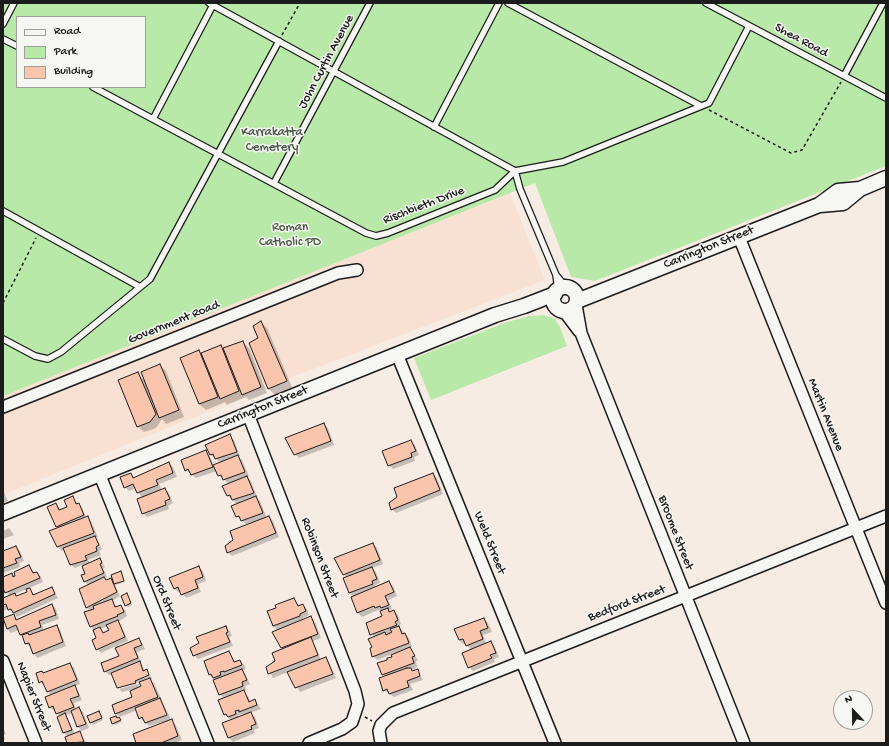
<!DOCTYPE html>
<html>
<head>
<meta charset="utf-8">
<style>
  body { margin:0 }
  #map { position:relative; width:889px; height:746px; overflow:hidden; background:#f7ece4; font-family:"Gochi Hand",sans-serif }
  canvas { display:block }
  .frame { position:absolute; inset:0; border:4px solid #1c1c1c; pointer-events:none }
  .legend { position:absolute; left:16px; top:16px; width:130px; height:72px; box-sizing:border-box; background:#f6f6f2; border:1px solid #9f9f9c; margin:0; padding:5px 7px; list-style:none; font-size:12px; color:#1c1c1c }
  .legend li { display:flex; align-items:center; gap:8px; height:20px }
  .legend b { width:20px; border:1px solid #9f9f9c }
  .north { position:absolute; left:833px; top:690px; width:40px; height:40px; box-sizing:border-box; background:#f6f6f2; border:1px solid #9f9f9c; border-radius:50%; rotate:338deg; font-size:11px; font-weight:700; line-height:16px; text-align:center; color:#1c1c1c }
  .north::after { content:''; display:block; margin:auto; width:14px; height:18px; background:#1c1c1c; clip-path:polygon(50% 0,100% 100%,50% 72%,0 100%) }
</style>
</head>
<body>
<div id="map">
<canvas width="889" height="746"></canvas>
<div class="frame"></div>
<ul class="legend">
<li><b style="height:5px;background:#f6f6f2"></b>Road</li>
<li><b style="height:11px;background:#b8e9a9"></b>Park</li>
<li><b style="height:11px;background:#fac5ac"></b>Building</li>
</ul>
<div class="north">N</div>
</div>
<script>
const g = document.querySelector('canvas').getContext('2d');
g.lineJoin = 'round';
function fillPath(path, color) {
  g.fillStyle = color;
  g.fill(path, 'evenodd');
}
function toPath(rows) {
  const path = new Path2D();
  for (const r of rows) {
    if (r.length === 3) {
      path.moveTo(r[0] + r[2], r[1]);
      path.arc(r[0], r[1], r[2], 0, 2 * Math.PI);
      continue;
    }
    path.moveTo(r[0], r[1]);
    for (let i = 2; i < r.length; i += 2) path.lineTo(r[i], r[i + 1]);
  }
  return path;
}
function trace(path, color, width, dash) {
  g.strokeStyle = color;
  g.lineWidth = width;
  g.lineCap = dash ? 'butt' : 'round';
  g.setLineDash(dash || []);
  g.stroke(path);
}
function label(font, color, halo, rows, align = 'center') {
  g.font = font + ' "Gochi Hand",sans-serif';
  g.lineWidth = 3;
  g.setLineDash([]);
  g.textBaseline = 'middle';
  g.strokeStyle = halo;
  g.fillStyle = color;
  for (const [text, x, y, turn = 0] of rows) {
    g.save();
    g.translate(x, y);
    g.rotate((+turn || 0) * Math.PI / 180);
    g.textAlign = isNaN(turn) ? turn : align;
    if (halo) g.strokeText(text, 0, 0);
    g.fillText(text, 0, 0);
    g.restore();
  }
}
const built = toPath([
  [510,193,545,280,295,376,3,495,3,396]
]);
const green = toPath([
  [3,3,886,3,886,166,595,281,571,277,535,183,3,396],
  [17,17,145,17,145,87,17,87],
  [543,315,554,318,560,327,567,346,431,400,414,358,507,322,529,316]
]);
const shadow = toPath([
  [261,322,267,328,292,387,275,395,268,388,259,338],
  [242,342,249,348,267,393,249,400,246,397,227,405,225,402,206,410,199,404,181,359,199,352,201,354,220,346,224,349],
  [160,365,166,371,184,417,166,424,162,419,156,428,144,432,138,426,137,374,146,382],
  [324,424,328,428,334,445,299,458,295,454],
  [230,436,234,440,240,456,238,457,242,460,249,476,247,477,251,481,257,497,256,497,260,501,267,518,269,517,273,521,279,537,232,556,228,552,252,524,252,522,246,524,237,516,238,505,228,496,229,484,219,475,217,471,196,478,186,470,182,461,206,451,209,455,214,466,221,463,211,455],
  [411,441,415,445,419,455,414,457,415,461,393,469,389,465],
  [169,463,173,467,177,477,159,484,162,490,165,489,169,493,173,503,168,506,169,509,147,517,143,513,142,498,136,488,129,491,125,487,131,474,135,478],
  [433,474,437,478,443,494,396,513,392,509,399,497],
  [3,490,8,501,3,503],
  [73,498,82,508,86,517,91,521,98,537,96,538,102,549,99,551,101,555,88,560,90,563,100,559,105,567,103,568,107,577,104,579,107,581,110,579,115,584,120,572,125,582,115,585,120,596,112,601,117,607,121,606,125,610,127,616,118,622,121,625,128,641,118,645,119,647,138,639,142,643,145,649,137,652,141,662,140,662,145,671,150,675,152,679,150,680,154,683,171,720,175,724,182,740,174,743,138,743,162,724,162,722,149,726,140,718,137,710,120,717,116,713,133,698,130,690,122,692,119,689,141,683,141,681,119,687,119,689,112,674,109,675,105,671,120,656,116,646,101,653,97,649,98,639,95,630,91,627,91,611,87,608,81,589,89,586,85,581,86,574,82,565,75,568,71,564,65,550,62,551,58,547,50,532,58,528,48,508,56,504,61,510,69,507],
  [108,626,110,631,104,634,100,629],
  [141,683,142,687,140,688,138,685],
  [9,528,14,535,3,539,3,531],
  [373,544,377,548,383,564,372,568,376,572,380,583,375,585,376,588,389,582,393,586,397,596,388,600,392,609,389,610,391,612,394,611,398,615,401,624,399,626,400,628,409,638,412,647,409,648,418,660,416,661,417,667,412,670,414,671,417,670,423,680,410,684,413,690,394,697,384,690,385,676,378,664,388,661,388,659,401,653,400,651,377,660,373,656,374,637,367,623,384,617,382,611,378,610,362,617,358,613,352,598,354,597,350,593,344,579,347,578,344,574],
  [16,547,20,551,24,561,19,563,20,567,3,573,3,552],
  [29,566,35,574,37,573,41,577,43,582,29,588,34,595,52,588,58,598,17,617,9,608,3,611,3,600,10,597,3,586,3,578,12,574,15,577],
  [27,589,28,592,17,597,15,594],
  [199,568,203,571,206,581,198,584,201,592,186,598,180,591,178,592,174,588],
  [127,595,132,605,128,607,126,605],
  [294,599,299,607,303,605,307,609,309,615,303,618,304,620,311,618,315,622,321,638,313,641,321,660,325,658,329,662,336,678,300,692,288,672,273,678,267,668,276,661,283,649,278,630,273,626],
  [52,605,56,609,59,619,42,625,44,631,56,626,60,630,66,646,37,658,31,647,26,644,19,630,11,633,7,629,13,615,18,620],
  [484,619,488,623,492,632,483,635,486,644,491,643,495,647,499,657,494,659,495,662,473,671,469,667,471,650,465,643,463,644,459,640],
  [226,627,230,631,232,636,229,637,233,646,198,659,194,655],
  [229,652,236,663,240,661,244,665,246,669,243,670,250,684,245,686,246,690,243,691,248,696,251,702,255,700,261,709,250,713,255,717,259,728,254,730,255,733,233,742,229,738,224,724,232,721,225,714,225,699,220,694,215,680,210,675,205,661],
  [243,714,245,716,239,718,238,715],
  [70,664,74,668,80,684,74,686,78,691,82,700,74,703,76,710,79,709,83,712,89,728,82,731,78,727,72,713,66,715,75,734,79,732,86,743,68,743,66,737,68,737,64,733,60,716,56,710,54,711,50,707,51,696,45,686,40,682,44,674],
  [99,712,103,720,93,725,89,717],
  [119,718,122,722,115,725,113,723],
  [3,727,6,734,3,735,5,739,3,740]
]);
const building = toPath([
  [261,321,287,381,268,389,249,343,258,338,253,326,261,321],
  [243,341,261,387,242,395,223,348,243,341],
  [221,345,239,391,220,399,201,353,221,345],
  [199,350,218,397,199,404,180,358,199,350],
  [160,364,179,410,159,418,141,372,160,364],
  [138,372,156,414,150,422,137,427,118,380,138,372],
  [324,423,331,441,294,455,285,438,324,423],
  [230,434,237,452,215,459,213,454,210,455,205,445,230,434],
  [411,440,416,451,411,453,412,457,388,466,382,451,411,440],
  [206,450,213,467,191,475,188,469,185,471,181,460,206,450],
  [238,455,245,472,223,480,221,475,218,476,213,465,238,455],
  [169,462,173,473,156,480,158,485,137,493,133,484,124,488,120,477,131,473,133,478,169,462],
  [433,473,440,490,391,510,389,503,397,497,394,488,433,473],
  [247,476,254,493,232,500,230,495,227,496,222,486,247,476],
  [165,488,170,499,165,501,166,505,142,514,137,499,165,488],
  [73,496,76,504,79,503,84,515,56,527,47,507,56,503,59,510,67,507,64,500,73,496],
  [256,496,263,513,241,521,239,516,236,517,231,506,256,496],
  [88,516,94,533,57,547,49,531,88,516],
  [269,516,276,533,227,553,225,546,233,540,230,531,269,516],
  [95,536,99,545,96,547,97,551,85,556,87,560,70,565,63,548,95,536],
  [373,543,380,560,343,575,334,558,373,543],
  [16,546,21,557,15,559,17,563,3,568,3,551,16,546],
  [100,558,102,563,100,564,104,573,84,582,81,575,85,574,82,566,100,558],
  [29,565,33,573,37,572,40,578,5,593,3,588,3,577,12,573,13,577,15,576,14,572,29,565],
  [199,566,203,577,195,580,198,588,181,595,178,587,174,589,169,578,199,566],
  [372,567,377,579,372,581,373,584,349,593,343,578,372,567],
  [121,571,124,581,114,584,111,575,121,571],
  [104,577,106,580,111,578,117,592,86,608,79,589,104,577],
  [389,581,394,592,385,596,389,605,381,608,380,606,375,608,374,606,357,613,351,597,389,581],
  [52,587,55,594,13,613,11,609,8,610,6,604,3,605,3,598,15,593,16,596,27,592,26,589,30,588,33,595,52,587],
  [127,593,131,603,125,606,121,596,127,593],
  [294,598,298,606,303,604,306,611,300,614,300,616,273,626,267,611,276,608,275,605,294,598],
  [112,599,115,607,121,605,124,612,117,615,118,616,90,627,84,612,94,609,93,606,112,599],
  [52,604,56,615,39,621,41,627,20,635,16,625,7,629,3,618,14,614,16,620,52,604],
  [388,608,389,612,394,610,398,620,395,622,397,625,370,635,366,623,382,616,380,611,388,608],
  [311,616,318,634,281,648,272,632,311,616],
  [484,618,488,628,480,631,483,639,466,646,463,639,459,640,454,629,484,618],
  [118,620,125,637,96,650,92,640,96,638,93,630,100,627,103,633,109,630,106,625,118,620],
  [57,625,63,642,33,654,29,643,25,644,22,635,28,633,29,635,57,625],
  [226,626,228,632,226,633,230,642,193,656,190,648,199,643,196,637,226,626],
  [399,626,402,634,405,633,409,643,372,657,370,648,372,647,368,639,385,632,386,635,392,632,390,629,399,626],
  [311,637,318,655,268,674,266,667,275,661,272,653,311,637],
  [139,638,142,645,134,648,138,658,104,672,101,663,119,656,115,648,139,638],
  [491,641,496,653,490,655,492,658,468,668,462,653,491,641],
  [410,647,415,656,412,657,414,663,382,675,377,663,387,660,387,658,392,657,391,655,410,647],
  [229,651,234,662,240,660,242,665,224,672,224,671,220,672,221,675,213,678,211,674,209,675,204,661,229,651],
  [326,657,333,674,295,688,287,672,326,657],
  [140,661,143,671,147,669,149,675,135,681,136,683,117,688,111,673,140,661],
  [70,663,77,680,47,692,42,681,39,683,36,673,42,671,43,673,70,663],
  [407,668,411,668,412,671,418,669,420,676,407,681,409,687,389,694,387,689,383,691,379,678,407,668],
  [242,669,247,680,242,682,243,686,219,695,213,680,242,669],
  [150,678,158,697,115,714,112,705,132,697,130,691,141,686,139,682,150,678],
  [75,685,79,696,70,699,74,707,56,714,53,706,49,708,45,697,75,685],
  [244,690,249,702,255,699,257,705,239,712,239,710,235,711,236,714,228,717,226,714,224,715,218,700,244,690],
  [160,698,167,715,145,723,142,717,139,719,135,708,160,698],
  [79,707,86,724,77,727,71,711,79,707],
  [99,711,102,718,90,723,87,716,99,711],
  [251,712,256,724,251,726,252,729,228,738,222,723,251,712],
  [65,713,72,730,63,733,57,717,65,713],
  [116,716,117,718,119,717,121,720,112,724,110,718,116,716],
  [172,719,178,736,161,743,136,743,133,734,172,719],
  [80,731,84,742,67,743,65,737,80,731]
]);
const path = toPath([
  [282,35,300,3],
  [709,110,791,153,802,150,841,82],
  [3,303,36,238],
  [365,717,372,721]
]);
const service = toPath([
  [209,3,515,171,563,162,709,103,749,26],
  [508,3,701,106],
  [706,3,886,98],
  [3,24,14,3],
  [3,39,17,46],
  [844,76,883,3],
  [93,87,366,233,376,236,388,233,495,190,515,171],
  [153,119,213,5],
  [434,127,499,3],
  [515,171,520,189,556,275,558,290],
  [274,183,370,3],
  [3,211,140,287],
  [556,275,566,287],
  [3,339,35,356,48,359,61,352,150,279,279,41]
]);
const minor = toPath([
  [739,237,886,603],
  [576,305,581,333,744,743],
  [564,311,579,331],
  [397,354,555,743],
  [3,407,338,273,357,270],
  [248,414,355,691,358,704,352,722,342,729,309,743],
  [99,473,208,743],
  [3,661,36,743],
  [381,743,379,731,381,725,393,713,886,516]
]);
const tertiary = toPath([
  [820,205,843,203,860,189],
  [565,299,12],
  [577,301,819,205,838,191,860,189,886,178],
  [3,513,495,315,524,306,555,294]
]);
const streetNames = [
  ["Shea Road",801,41,28],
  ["John Curtin Avenue",327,62,-62],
  ["Rischbieth Drive",424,206,-21],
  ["Carrington Street",709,248,-22],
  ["Government Road",174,323,-22],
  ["Carrington Street",263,408,-22],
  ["Martin Avenue",825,415,68],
  ["Broome Street",675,533,69],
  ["Weld Street",489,543,68],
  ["Robinson Street",319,558,69],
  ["Ord Street",166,603,68],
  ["Bedford Street",627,604,-21],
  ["Napier Street",33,697,68]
];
const parkNames = [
  ["Karrakatta",272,133],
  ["Cemetery",272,148],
  ["Roman",290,228],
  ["Catholic PD",290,243]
];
fillPath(built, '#f8e0d3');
fillPath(green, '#b8e9a9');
fillPath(shadow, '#0003');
fillPath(building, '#fac5ac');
trace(building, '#1c1c1c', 1);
trace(service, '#1c1c1c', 8);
trace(minor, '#1c1c1c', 14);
trace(tertiary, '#1c1c1c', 17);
trace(path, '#1c1c1c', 1.5, [3, 3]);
trace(service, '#f6f6f2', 5.5);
trace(minor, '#f6f6f2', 11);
trace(tertiary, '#f6f6f2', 14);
label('13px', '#1c1c1c', '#f6f6f2', streetNames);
label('13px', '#4b5a46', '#f6f6f2', parkNames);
</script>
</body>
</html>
